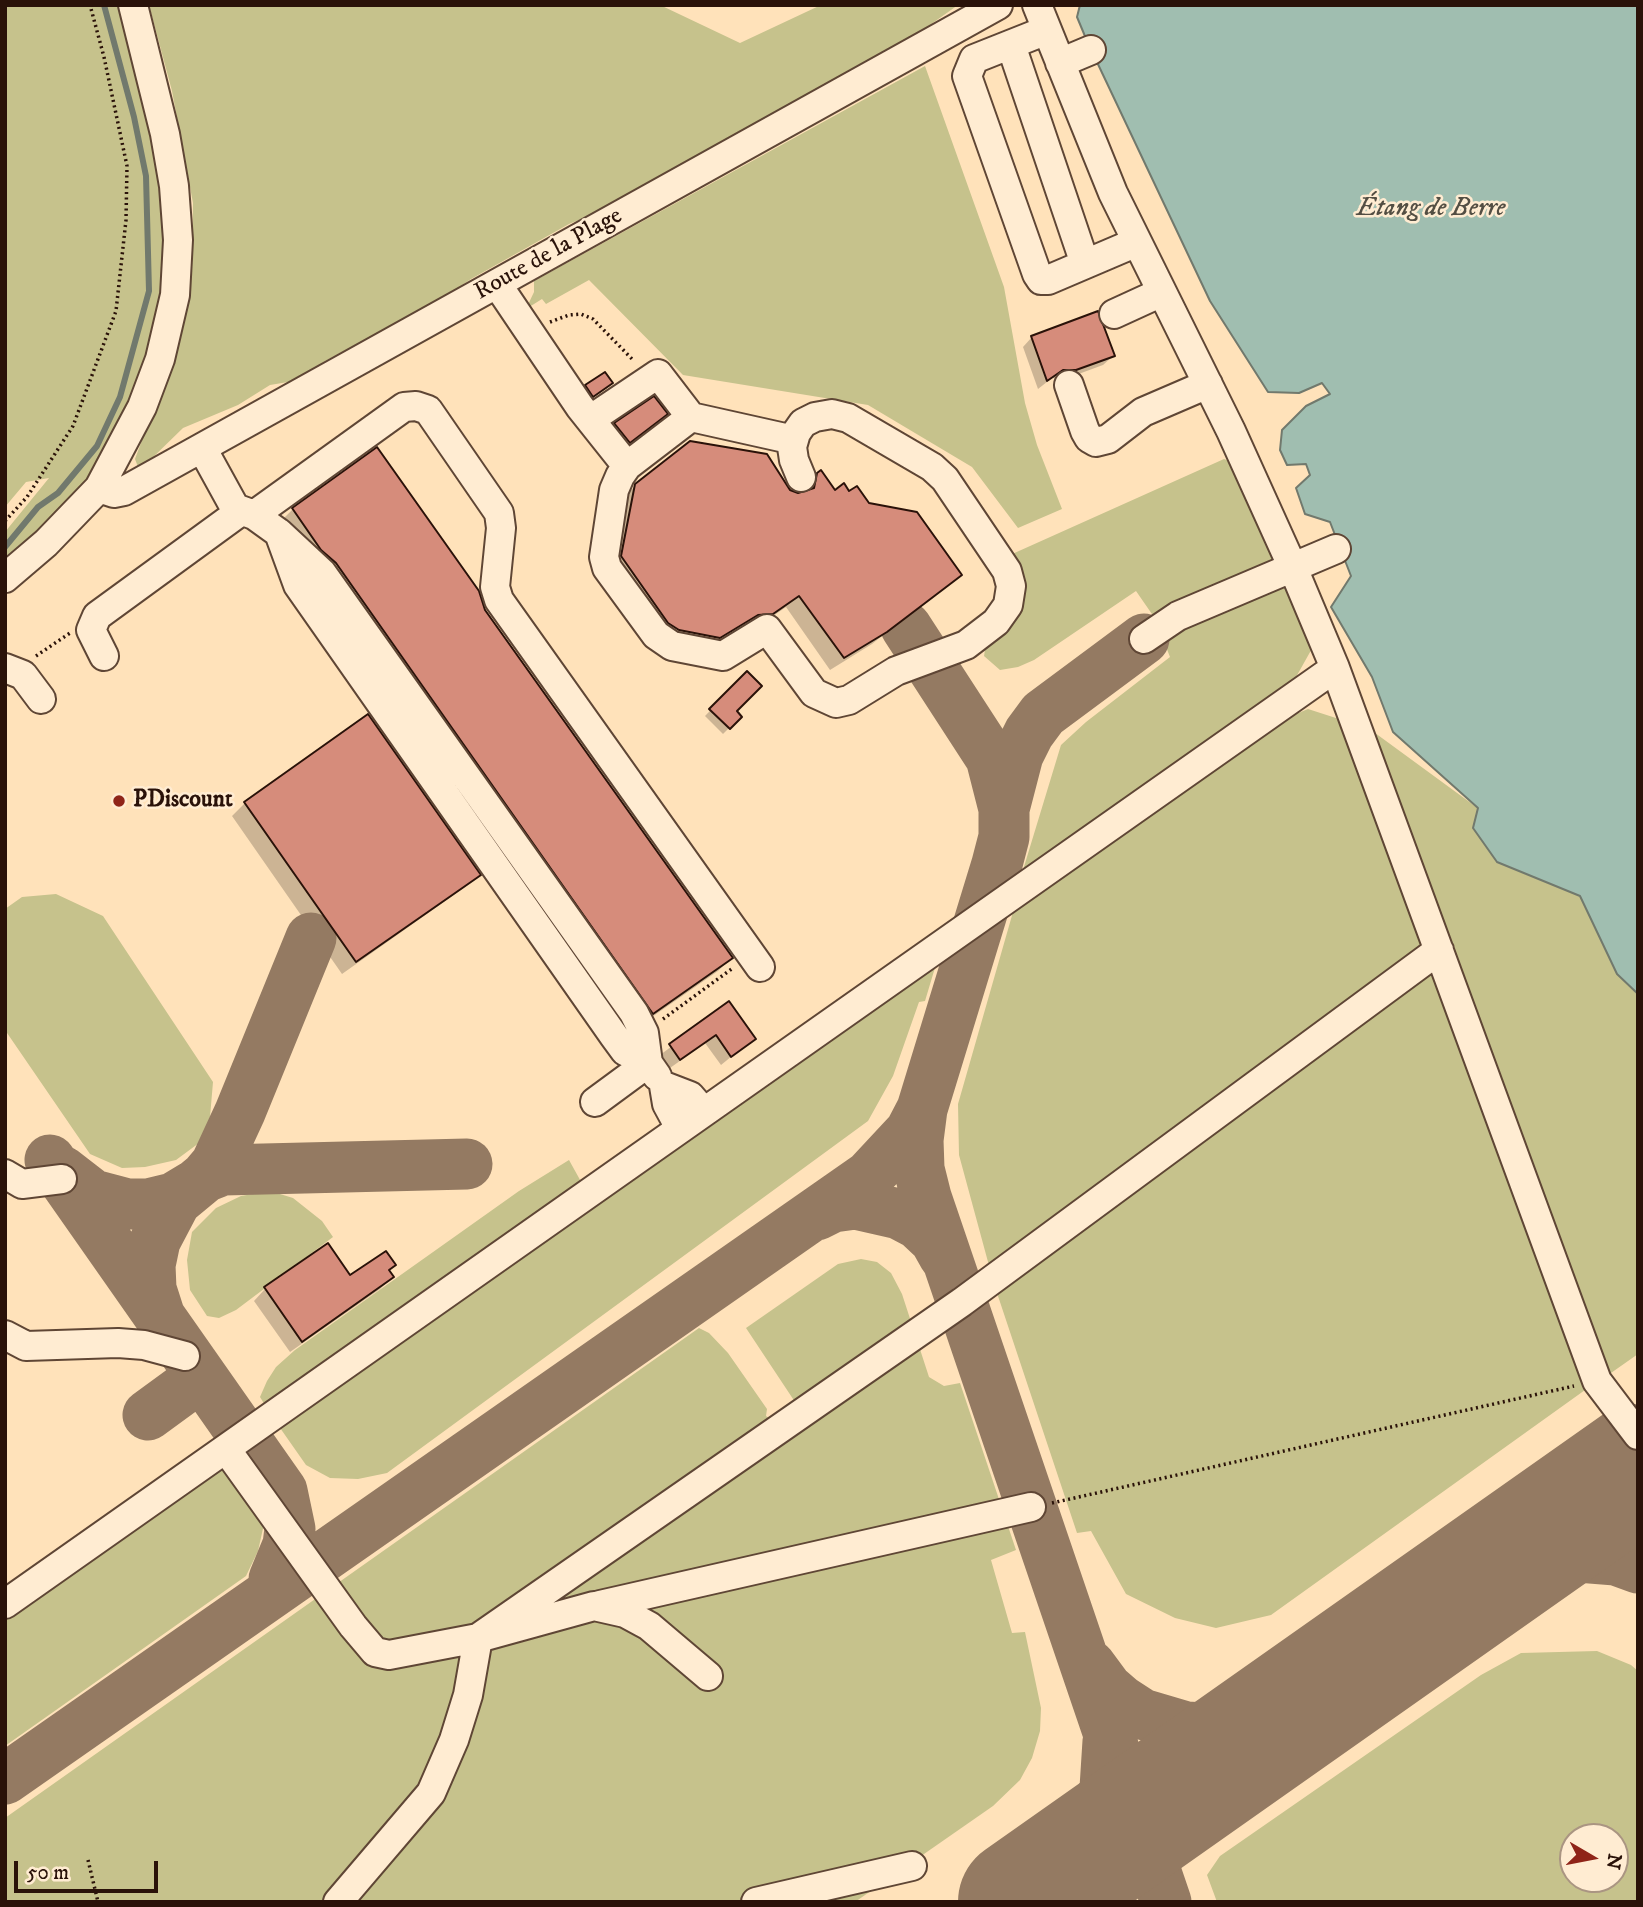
<!DOCTYPE html>
<html>
<head>
<meta charset="utf-8">
<style>
  body { margin:0 }
  #map { position:relative; width:1643px; height:1907px; overflow:hidden; background:#ffe2ba; font-family:"IM FELL DW Pica",serif }
  canvas { display:block }
  .frame { position:absolute; inset:0; border:7px solid #2a1209; pointer-events:none }
  .north { position:absolute; left:1559px; top:1823px; width:70px; height:70px; box-sizing:border-box; background:#ffecd2; border:2px solid #aa9582; border-radius:50%; rotate:100deg; font-size:19px; font-weight:700; line-height:28px; text-align:center; color:#2a1209 }
  .north::after { content:''; display:block; margin:auto; width:24px; height:32px; background:#8f2418; clip-path:polygon(50% 0,100% 100%,50% 72%,0 100%) }
  .scale { position:absolute; left:14px; top:1861px; width:144px; height:32px; box-sizing:border-box; border:4px solid #2a1209; border-top:0; padding-left:9px; font-size:21px; line-height:24px; white-space:nowrap; color:#2a1209; -webkit-text-stroke:5px #ffecd2; paint-order:stroke }
</style>
</head>
<body>
<div id="map">
<canvas width="1643" height="1907"></canvas>
<div class="frame"></div>
<div class="north">N</div>
<div class="scale">50 m</div>
</div>
<script>
const g = document.querySelector('canvas').getContext('2d');
g.lineJoin = 'round';
function fillPath(path, color) {
  g.fillStyle = color;
  g.fill(path, 'evenodd');
}
function toPath(rows) {
  const path = new Path2D();
  for (const r of rows) {
    path.moveTo(r[0], r[1]);
    for (let i = 2; i < r.length; i += 2) path.lineTo(r[i], r[i + 1]);
  }
  return path;
}
function trace(path, color, width, dash) {
  g.strokeStyle = color;
  g.lineWidth = width;
  g.lineCap = dash ? 'butt' : 'round';
  g.setLineDash(dash || []);
  g.stroke(path);
}
function label(font, color, halo, rows, align = 'center') {
  g.font = font + ' "IM FELL DW Pica",serif';
  g.lineWidth = 5;
  g.setLineDash([]);
  g.textBaseline = 'middle';
  g.strokeStyle = halo;
  g.fillStyle = color;
  for (const [text, x, y, turn = 0] of rows) {
    g.save();
    g.translate(x, y);
    g.rotate((+turn || 0) * Math.PI / 180);
    g.textAlign = isNaN(turn) ? turn : align;
    if (halo) g.strokeText(text, 0, 0);
    g.fillText(text, 0, 0);
    g.restore();
  }
}
const green = toPath([
  [5,5,123,5,155,135,168,216,168,267,156,337,134,401,99,471,48,526,5,562,5,532,49,478,26,482,5,507],
  [149,5,660,5,740,43,821,5,958,5,920,32,907,46,601,211,569,224,471,279,400,327,368,338,325,361,300,380,270,385,238,405,183,428,143,467,138,467,135,459,181,336,192,270,193,203,172,91],
  [925,66,1004,287,1025,403,1037,445,1062,509,1018,528,972,467,868,405,683,375,589,280,546,304,542,299,526,309,534,292,534,281],
  [1224,459,1239,465,1276,555,1267,567,1154,617,1136,591,1034,660,1018,667,1000,670,984,656,985,650,1000,634,1010,555],
  [1284,585,1296,593,1314,645,1291,686,1023,870,1061,745,1086,722,1170,657,1161,634],
  [1308,709,1339,719,1592,1385,1271,1615,1216,1628,1175,1618,1126,1594,1091,1531,1077,1533,994,1284,959,1155,958,1104,1015,905,1284,719],
  [1371,730,1479,809,1497,862,1580,896,1617,974,1638,993,1638,1354,1601,1380],
  [56,894,103,916,213,1082,210,1117,199,1143,176,1160,145,1167,122,1168,90,1154,5,1030,5,909,22,897],
  [937,961,925,1001,919,1002,893,1076,868,1121,387,1473,358,1479,330,1478,306,1465,278,1425],
  [569,1160,584,1187,268,1410,260,1397,267,1381,276,1367,295,1350,519,1191],
  [270,1191,293,1198,322,1221,333,1237,236,1310,219,1318,207,1316,190,1290,187,1260,192,1232,216,1208,241,1196],
  [861,1259,877,1262,891,1273,902,1294,929,1377,944,1386,960,1383,1016,1550,991,1560,1012,1633,1025,1632,1041,1708,1040,1731,1032,1758,1020,1780,993,1806,855,1902,5,1902,5,1818,699,1328,709,1333,728,1353,767,1409,766,1416,777,1424,799,1408,746,1328,838,1264],
  [226,1462,264,1524,258,1551,246,1576,5,1746,5,1619],
  [1597,1651,1631,1665,1638,1671,1638,1902,1217,1902,1207,1875,1220,1856,1481,1675,1521,1653],
  [1573,1837,1615,1837,1615,1879,1573,1879]
]);
const water = toPath([
  [1080,5,1638,5,1638,994,1617,974,1580,896,1497,862,1473,828,1478,808,1393,732,1372,677,1331,607,1351,576,1330,522,1305,514,1296,488,1310,475,1306,464,1287,465,1280,450,1282,430,1306,406,1330,394,1322,383,1299,393,1268,392,1210,301,1087,41,1077,17,1080,5]
]);
const shadow = toPath([
  [1032,337,1113,356,1103,365,1065,379,1052,378,1038,389,1023,347],
  [608,386,590,398,584,389,587,387],
  [656,423,620,451,606,434,615,425],
  [818,475,834,492,849,494,868,505,959,575,872,644,830,670,786,607,759,626,706,650,665,643,609,570,622,499,636,485,789,491,798,495],
  [293,509,484,610,731,958,718,971,639,1026,280,522],
  [747,673,735,712,740,717,723,734,705,716],
  [368,717,478,875,465,887,342,974,232,816,245,803],
  [729,1004,753,1039,721,1065,705,1043,670,1068,660,1055],
  [388,1271,392,1277,380,1289,290,1352,254,1301,265,1289]
]);
const stream = toPath([
  [5,547,38,507,58,493,97,446,120,397,149,291,146,176,134,117,104,5]
]);
const taxiway = toPath([
  [1004,809,1018,755,1029,733,1043,714,1144,639],
  [922,1109,918,1140,919,1169,926,1197,1166,1902],
  [50,1160,282,1491,290,1529,288,1545,274,1579],
  [62,1171,93,1195,127,1204,148,1204,173,1198,193,1186],
  [205,1177,216,1164,240,1112,311,938],
  [817,1215,833,1207,855,1204,899,1214,918,1224,935,1240,944,1256],
  [159,1314,151,1289,150,1265,155,1241,176,1201,205,1177,223,1170,467,1164],
  [148,1415,200,1377],
  [1486,1575,1540,1560,1578,1557,1616,1560,1638,1568],
  [1090,1665,1107,1688,1122,1701,1142,1714,1186,1727,1227,1729,1247,1726,1268,1720,1314,1696],
  [5,1779,869,1176,910,1132,922,1109,997,864,1004,837,1004,809,991,758,906,627],
  [1030,1896,1062,1865,1089,1830,1105,1788,1108,1741]
]);
const runway = toPath([
  [1022,1902,1638,1468]
]);
const building = toPath([
  [1098,311,1115,356,1076,370,1063,370,1047,381,1031,336,1098,311],
  [605,372,613,383,593,397,585,385,605,372],
  [654,396,668,414,630,443,614,423,654,396],
  [690,441,767,454,790,490,798,493,814,488,817,473,821,470,835,490,844,483,849,491,857,486,869,503,917,512,962,575,887,632,844,658,799,596,773,614,758,615,720,638,679,630,668,623,621,556,635,484,690,441],
  [377,447,479,591,485,610,733,958,653,1014,336,563,321,550,292,508,377,447],
  [747,671,762,686,737,711,742,717,730,729,709,709,747,671],
  [368,714,481,875,356,962,244,802,368,714],
  [729,1001,756,1039,731,1057,716,1035,680,1060,669,1044,729,1001],
  [328,1243,350,1275,386,1251,396,1265,389,1270,394,1277,302,1342,264,1287,328,1243]
]);
const path = toPath([
  [550,322,569,315,581,314,593,319,634,361],
  [5,521,27,497,73,426,116,311,126,220,127,166,104,57,90,5],
  [36,656,70,633],
  [663,1019,733,968],
  [1052,1503,1574,1386],
  [88,1860,98,1902]
]);
const minor = toPath([
  [1037,5,1113,193,1231,431,1293,568,1335,668,1597,1381,1638,1435],
  [1047,30,974,59,967,76,1037,274,1041,280,1048,280,1137,242],
  [1011,45,1085,264],
  [1060,63,1091,50],
  [497,284,580,407,627,466],
  [1114,314,1162,292],
  [1069,385,1085,431,1089,438,1096,442,1108,439,1143,412,1208,384],
  [691,417,627,466,620,476,614,490,604,557,607,568,656,635,672,646,723,656,767,629,814,693,836,703,849,700,896,671,966,645,996,622,1008,605,1011,586,1007,571,945,479,932,467,848,418,832,414,815,417,803,423,796,433,792,447,794,460,801,477],
  [591,419,658,374,691,417,794,440],
  [202,448,235,508,254,515,279,533,298,585,614,1036,625,1051,648,1063,644,1033,634,1013,322,573,279,533],
  [99,488,114,493,124,491,998,5],
  [254,515,404,407,416,406,428,410,499,513,501,528,495,587,499,600,760,967],
  [5,578,46,543,99,488,142,407,160,359,175,295,178,240,174,186,165,134,133,5],
  [1144,639,1178,616,1336,549],
  [104,656,91,630,97,616,241,511],
  [5,668,23,675,41,699],
  [595,1102,648,1063,657,1076],
  [680,1128,667,1104,664,1086,690,1096,703,1111],
  [5,1174,22,1184,62,1179],
  [5,1335,26,1346,118,1343,144,1345,185,1356],
  [226,1449,353,1626,375,1652,389,1655,478,1638,962,1302,1439,950],
  [5,1604,1335,668],
  [600,1605,1031,1507],
  [338,1902,431,1793,454,1740,468,1695,478,1638,594,1606,625,1613,649,1626,708,1676],
  [756,1902,912,1866]
]);
const markers = [
  [119,801,7,"#8f2418"]
];
const streetNames = [
  ["Route de la Plage",549,255,-29]
];
const poiNames = [
  ["PDiscount",133,801]
];
const waterNames = [
  ["Étang de Berre",1431,210]
];
fillPath(green, '#c6c28c');
fillPath(water, '#a0beb0');
trace(water, '#71796d', 2);
fillPath(shadow, '#0003');
trace(stream, '#71796d', 6);
trace(taxiway, '#947a62', 51);
trace(runway, '#947a62', 128);
fillPath(building, '#d68c7b');
trace(building, '#2a1209', 2);
trace(minor, '#5f4635', 32);
trace(path, '#2a1209', 3.5, [2, 3.5]);
trace(minor, '#ffecd2', 28);
for (const [x, y, r, color] of markers) {
  const dot = new Path2D();
  dot.arc(x, y, r, 0, 2 * Math.PI);
  g.fillStyle = color;
  g.fill(dot);
  trace(dot, '#ffecd2', 2.5);
}
label('24px', '#2a1209', '#ffecd2', streetNames);
label('bold 24px', '#2a1209', '#ffecd2', poiNames, 'left');
label('italic 26px', '#534e43', '#ffecd2', waterNames);
</script>
</body>
</html>
